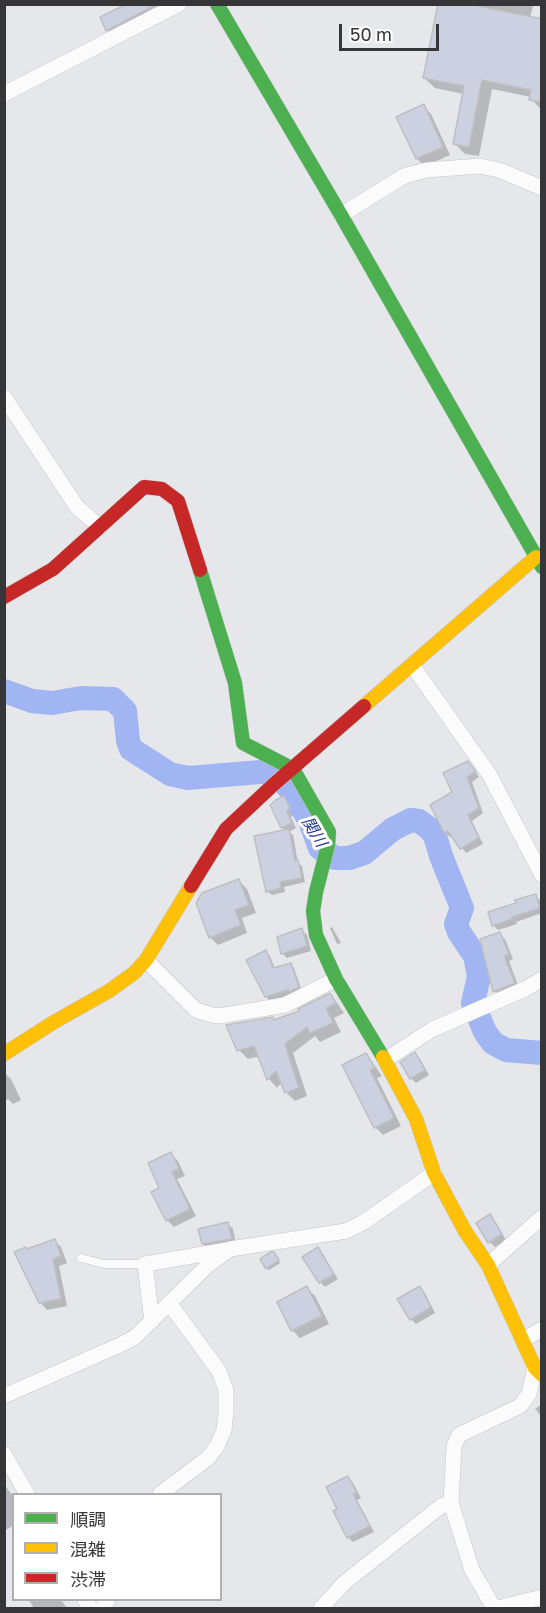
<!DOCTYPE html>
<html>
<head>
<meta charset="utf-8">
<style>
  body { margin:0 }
  #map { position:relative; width:546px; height:1613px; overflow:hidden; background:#e5e7ea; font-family:"Golos Text","Noto Sans JP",sans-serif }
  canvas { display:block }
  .frame { position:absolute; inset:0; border:6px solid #363638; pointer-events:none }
  .legend { position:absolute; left:12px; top:1493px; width:210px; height:108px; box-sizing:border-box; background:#fff; border:2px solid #afafaf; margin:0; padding:8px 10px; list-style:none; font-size:18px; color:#363638 }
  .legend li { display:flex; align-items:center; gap:12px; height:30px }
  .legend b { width:30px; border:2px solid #afafaf }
  .scale { position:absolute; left:339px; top:24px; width:100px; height:27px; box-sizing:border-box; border:3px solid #363638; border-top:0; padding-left:8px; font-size:18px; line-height:21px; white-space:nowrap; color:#363638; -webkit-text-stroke:4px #fff; paint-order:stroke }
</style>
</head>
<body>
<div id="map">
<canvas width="546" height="1613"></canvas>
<div class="frame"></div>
<ul class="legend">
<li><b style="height:8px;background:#4caf50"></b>順調</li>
<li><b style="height:8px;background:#ffc107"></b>混雑</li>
<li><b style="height:8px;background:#c62828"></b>渋滞</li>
</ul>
<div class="scale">50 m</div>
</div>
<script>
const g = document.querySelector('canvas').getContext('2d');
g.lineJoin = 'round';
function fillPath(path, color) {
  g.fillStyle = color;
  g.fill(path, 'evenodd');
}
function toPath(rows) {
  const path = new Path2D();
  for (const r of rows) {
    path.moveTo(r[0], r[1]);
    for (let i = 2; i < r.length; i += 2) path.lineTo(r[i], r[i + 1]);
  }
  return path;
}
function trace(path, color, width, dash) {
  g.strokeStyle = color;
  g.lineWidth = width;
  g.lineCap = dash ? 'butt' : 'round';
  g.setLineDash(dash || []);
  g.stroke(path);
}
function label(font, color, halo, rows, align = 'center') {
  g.font = font + ' "Golos Text","Noto Sans JP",sans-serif';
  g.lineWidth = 6;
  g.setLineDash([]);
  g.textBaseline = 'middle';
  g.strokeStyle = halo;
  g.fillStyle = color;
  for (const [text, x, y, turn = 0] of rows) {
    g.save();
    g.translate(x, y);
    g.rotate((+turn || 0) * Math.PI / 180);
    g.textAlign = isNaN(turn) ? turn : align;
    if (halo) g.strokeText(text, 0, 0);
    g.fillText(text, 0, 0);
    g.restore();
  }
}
const shadow = toPath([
  [130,4,179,4,115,37,107,30],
  [440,4,536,4,535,6,533,6,530,18,542,21,542,110,531,99,531,97,492,89,479,156,465,154,454,143,464,94,435,88,424,78],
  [423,106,431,114,450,155,425,166,417,159],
  [473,768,479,777,472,782,483,813,472,821,483,844,466,853,453,836,450,837,445,832,454,793],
  [284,798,289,803,294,814,291,817,296,828,289,832,293,835,298,863,302,866,305,882,284,887,285,892,272,895,267,891,286,831,282,828,272,806],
  [239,881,247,889,256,913,242,918,247,933,218,945,210,937],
  [535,896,541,901,542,913,516,922,517,924,498,930,493,925],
  [332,927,341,943,337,944,330,928],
  [302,930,307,935,311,951,287,958,282,953],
  [500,934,505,939,513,959,509,961,519,988,500,996,495,991,482,940],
  [266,952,270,956,275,969,290,964,294,968,302,991,270,1001,266,997],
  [329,995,338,1004,344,1013,334,1018,341,1032,320,1042,315,1036,293,1053,307,1096,295,1101,286,1092,282,1082,277,1088,269,1079,260,1056,248,1059,239,1050,273,1018,276,1021,301,1011],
  [415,1054,420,1059,429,1075,416,1083,411,1078],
  [366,1055,373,1063,382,1076,377,1078,401,1126,383,1135,375,1127,344,1066],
  [4,1072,11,1079,21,1100,13,1104,8,1099,4,1101],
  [171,1154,178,1161,185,1176,177,1179,196,1216,174,1227,167,1220,161,1188],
  [490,1216,495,1221,506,1240,495,1247,490,1242],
  [228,1224,233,1229,236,1244,208,1249,203,1244],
  [54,1240,61,1247,67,1263,59,1266,67,1306,47,1310,40,1302,28,1251],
  [317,1249,322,1254,338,1279,325,1287,320,1282],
  [276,1256,280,1263,269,1270,267,1268],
  [307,1288,315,1296,329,1324,300,1338,292,1330],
  [420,1288,425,1293,435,1313,416,1324,411,1319],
  [542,1404,542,1417,535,1409],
  [348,1478,353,1483,361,1498,357,1500,374,1532,353,1542,348,1537,339,1510],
  [4,1484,14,1498,14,1525,4,1531],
  [29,1600,61,1600,67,1608,34,1608]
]);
const river = toPath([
  [4,691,32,701,52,703,81,698,113,699,125,711,128,741,131,749,170,774,188,778,272,771,291,790,310,821,320,848,335,858,349,858,364,853,393,829,411,820,419,821,431,830,435,836,441,856,462,908,456,924,459,932,475,956,479,976,473,1003,485,1032,493,1043,506,1050,542,1053]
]);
const building = toPath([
  [127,4,157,4,106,31,100,17,127,4],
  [438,4,469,4,542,19,542,102,529,100,531,90,482,80,469,147,453,144,464,86,423,78,438,4],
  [424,104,443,147,416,159,396,117,424,104],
  [468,761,476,772,467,777,479,808,468,815,479,838,460,849,448,831,444,833,430,805,452,792,443,773,468,761],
  [284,796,290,808,287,811,292,823,281,828,270,805,276,800,284,796],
  [289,829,295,861,298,860,302,878,280,882,281,888,266,892,254,836,289,829],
  [239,879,249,905,235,910,241,925,209,938,196,903,202,893,239,879],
  [536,894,540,908,512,917,512,919,492,926,488,912,516,903,515,900,536,894],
  [302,928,307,946,281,954,277,937,302,928],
  [500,932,509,954,504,956,515,983,493,992,480,939,500,932],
  [266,950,273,968,291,963,299,987,289,992,288,990,265,997,246,960,266,950],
  [330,993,336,1003,326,1008,333,1023,310,1033,307,1027,285,1044,299,1088,285,1093,276,1071,267,1080,254,1046,237,1051,226,1025,273,1017,274,1020,299,1011,298,1009,330,993],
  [415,1052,425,1070,410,1079,400,1062,415,1052],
  [366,1053,375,1068,370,1070,394,1118,374,1128,342,1065,366,1053],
  [171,1152,179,1169,172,1172,190,1209,166,1221,151,1192,159,1188,148,1163,171,1152],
  [490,1214,502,1234,488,1243,476,1223,490,1214],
  [228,1222,232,1239,202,1244,198,1229,228,1222],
  [55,1239,61,1256,53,1259,61,1299,39,1303,14,1252,26,1247,27,1249,55,1239],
  [318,1247,334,1274,319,1283,302,1257,318,1247],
  [271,1252,274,1252,279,1260,266,1269,260,1259,271,1252],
  [307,1286,322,1316,291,1331,277,1302,307,1286],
  [420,1286,431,1307,410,1320,397,1299,420,1286],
  [348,1476,357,1493,353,1494,370,1526,347,1538,333,1511,337,1509,326,1487,348,1476]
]);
const lane = toPath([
  [81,1258,104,1264,145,1264]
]);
const street = toPath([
  [4,94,179,4],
  [341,215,404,176,427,170,480,166,499,170,542,188],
  [4,397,77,507,100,527],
  [412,665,489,774,542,875],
  [146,960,196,1010,212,1015,219,1016,285,1005,336,979],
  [385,1060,433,1029,525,989,542,979],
  [488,1265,542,1217],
  [152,1321,145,1264,227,1250],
  [523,1340,542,1329],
  [4,1396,122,1344,135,1337,208,1265,230,1249,346,1231,364,1222,434,1173],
  [4,1454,27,1494],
  [160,1494,208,1458,217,1446,224,1430,226,1412,226,1390,219,1371,169,1303],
  [85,1600,90,1608],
  [102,1608,108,1600],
  [321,1608,344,1583,441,1506,451,1503],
  [494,1608,472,1570,451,1503,454,1446,459,1435,520,1406,529,1394,535,1368],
  [500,1608,502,1607,542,1597]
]);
const fast = toPath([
  [217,4,341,215,542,567],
  [200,570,235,683,243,743,293,769,329,832,328,845,316,892,313,911,316,935,336,979,383,1057]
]);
const slow = toPath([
  [364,706,536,557],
  [4,1054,54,1022,109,991,134,973,146,960,191,886],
  [383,1057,416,1119,434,1173,465,1231,488,1265,535,1368,542,1375]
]);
const jam = toPath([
  [4,597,53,569,144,487,162,489,178,501,200,570],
  [191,886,226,829,273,785,364,706]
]);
const waterNames = [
  ["関川",314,832,59]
];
fillPath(shadow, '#0003');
trace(river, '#a0b5f1', 24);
fillPath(building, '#cbd1e0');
trace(building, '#bebfc1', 1.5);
trace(lane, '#c4c5c7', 9);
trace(street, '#c4c5c7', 16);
trace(fast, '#c4c5c7', 15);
trace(slow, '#c4c5c7', 15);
trace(jam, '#c4c5c7', 15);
trace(lane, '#fbfbfc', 8);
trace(street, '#fbfbfc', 15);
trace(fast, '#4caf50', 14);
trace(slow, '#ffc107', 14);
trace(jam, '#c62828', 14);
label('italic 16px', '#1d318f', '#fff', waterNames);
</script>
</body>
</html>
